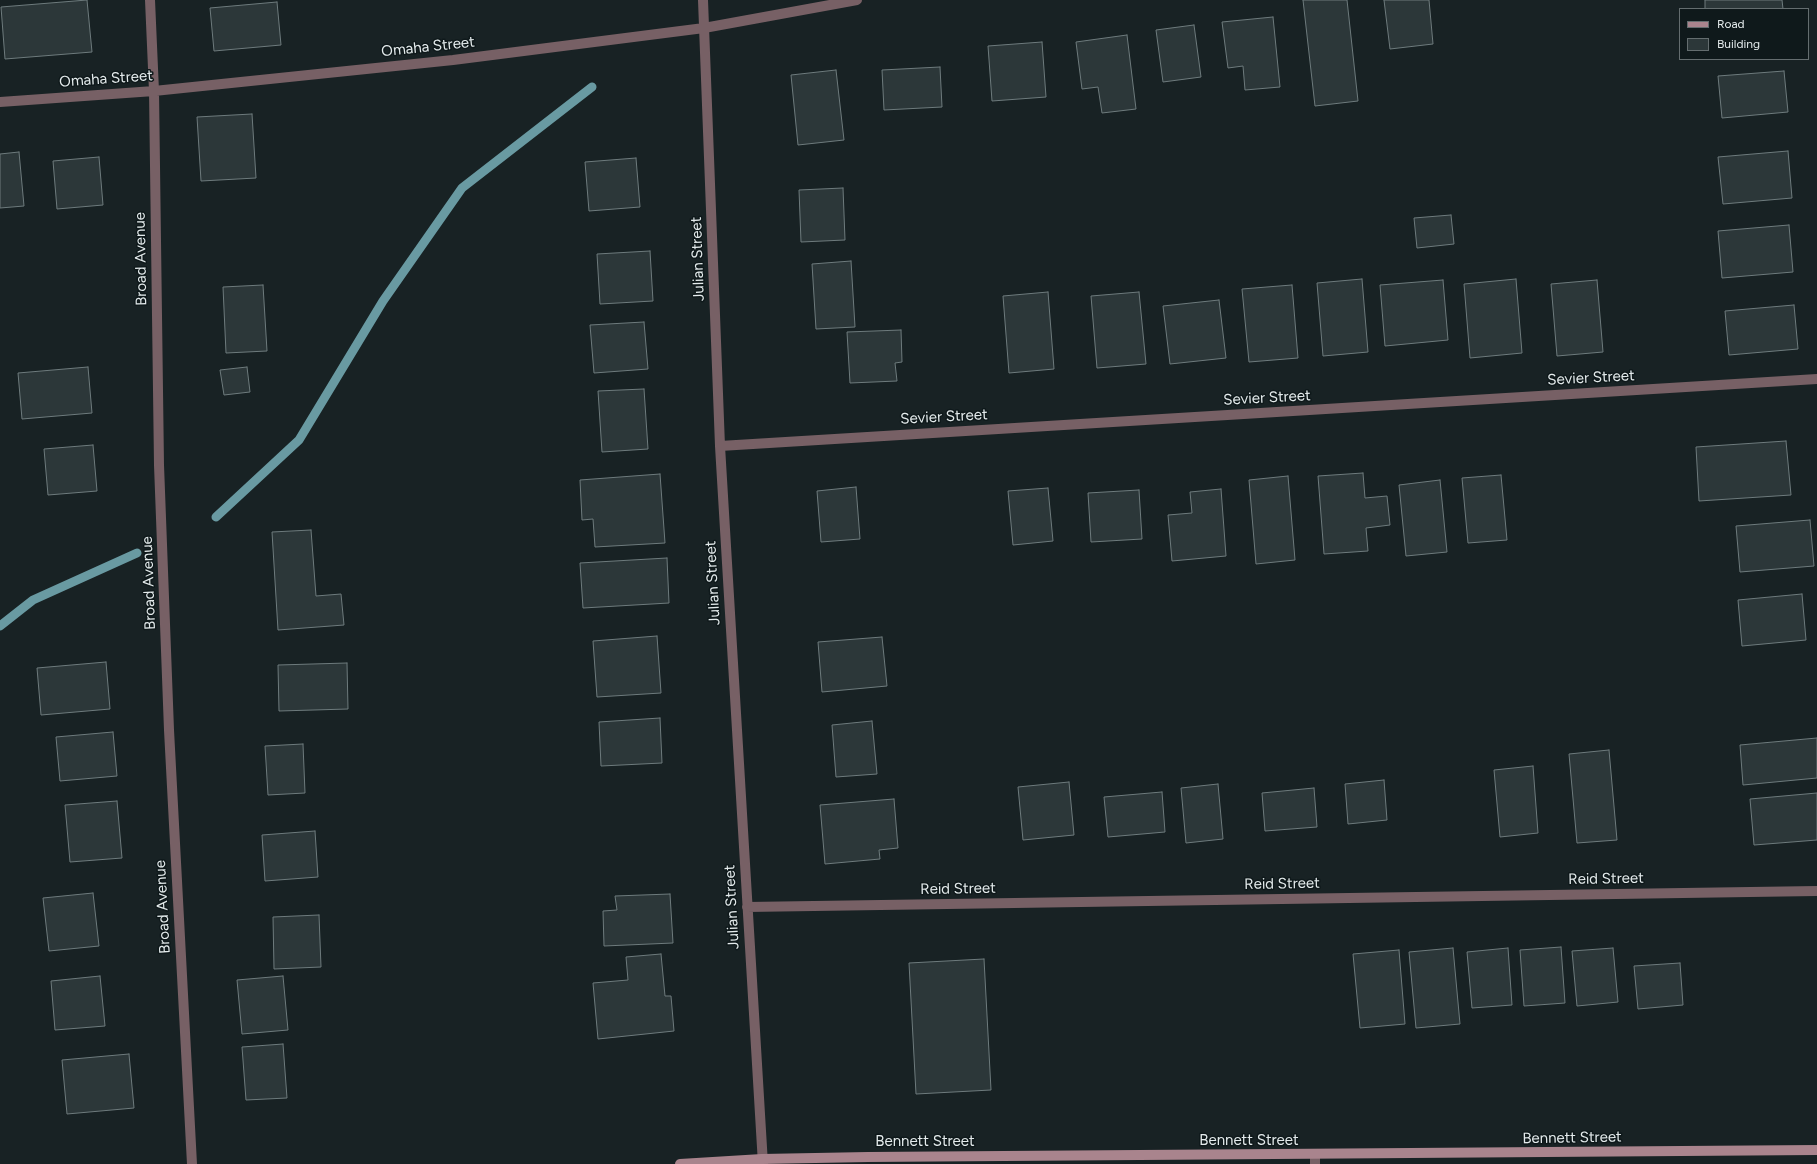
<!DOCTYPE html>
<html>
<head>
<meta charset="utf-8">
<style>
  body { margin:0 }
  #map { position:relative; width:1817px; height:1164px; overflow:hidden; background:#182224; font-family:Figtree,sans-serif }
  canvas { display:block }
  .legend { position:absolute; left:1679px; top:8px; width:130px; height:52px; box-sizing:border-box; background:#0f191b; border:1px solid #646d6f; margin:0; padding:5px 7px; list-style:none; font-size:12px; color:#e4ebec }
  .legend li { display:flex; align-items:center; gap:8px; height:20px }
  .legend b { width:20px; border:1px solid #646d6f }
</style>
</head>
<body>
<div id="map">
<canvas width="1817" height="1164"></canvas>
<ul class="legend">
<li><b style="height:5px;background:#a9848d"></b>Road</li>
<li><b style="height:11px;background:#2c3739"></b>Building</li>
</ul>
</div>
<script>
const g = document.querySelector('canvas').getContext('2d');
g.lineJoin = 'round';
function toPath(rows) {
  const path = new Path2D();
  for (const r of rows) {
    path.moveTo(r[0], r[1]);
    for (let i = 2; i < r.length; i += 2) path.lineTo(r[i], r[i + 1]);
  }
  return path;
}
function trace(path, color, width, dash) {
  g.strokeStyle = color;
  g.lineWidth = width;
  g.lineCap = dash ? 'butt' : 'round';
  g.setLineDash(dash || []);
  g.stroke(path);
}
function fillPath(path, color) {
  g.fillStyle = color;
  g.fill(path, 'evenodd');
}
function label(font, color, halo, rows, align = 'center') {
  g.font = font + ' Figtree,sans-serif';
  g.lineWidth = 3;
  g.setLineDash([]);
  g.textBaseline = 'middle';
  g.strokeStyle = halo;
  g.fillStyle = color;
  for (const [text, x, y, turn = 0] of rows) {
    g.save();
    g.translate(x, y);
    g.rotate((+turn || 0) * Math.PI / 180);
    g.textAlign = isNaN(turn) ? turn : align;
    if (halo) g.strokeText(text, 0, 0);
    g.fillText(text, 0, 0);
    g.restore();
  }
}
const stream = toPath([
  [216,517,299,440,383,301,462,188,592,87],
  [0,626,33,600,137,553]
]);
const building = toPath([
  [87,0,92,52,5,59,1,7,87,0],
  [1303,0,1347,0,1358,101,1315,106,1303,0],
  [1384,0,1429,0,1433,44,1390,49,1384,0],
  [1705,0,1782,0,1783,9,1705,9,1705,0],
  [277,2,281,45,214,51,210,8,277,2],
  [1273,17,1280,87,1245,90,1243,66,1228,68,1222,22,1273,17],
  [1194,25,1201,77,1163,82,1156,30,1194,25],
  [1127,35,1136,109,1102,113,1098,87,1082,89,1076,42,1127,35],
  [1042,42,1046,97,992,101,988,46,1042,42],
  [940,67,942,107,884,110,882,70,940,67],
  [836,70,844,140,798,145,791,75,836,70],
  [1784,71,1788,112,1722,118,1718,76,1784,71],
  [252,114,256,178,201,181,197,117,252,114],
  [1788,151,1792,198,1723,204,1718,157,1788,151],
  [19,152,24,206,0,208,0,154,19,152],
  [99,157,103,205,57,209,53,161,99,157],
  [636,158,640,207,589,211,585,162,636,158],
  [843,188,845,240,801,242,799,190,843,188],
  [1451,215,1454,244,1417,248,1414,218,1451,215],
  [1789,225,1793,272,1722,278,1718,231,1789,225],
  [650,251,653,301,600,304,597,254,650,251],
  [851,261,855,327,816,329,812,264,851,261],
  [1362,279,1368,352,1323,356,1317,283,1362,279],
  [1516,279,1522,353,1470,358,1464,284,1516,279],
  [1443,280,1448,340,1385,346,1380,285,1443,280],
  [1597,280,1603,352,1557,356,1551,284,1597,280],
  [263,285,267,351,226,353,223,287,263,285],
  [1292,285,1298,358,1249,362,1242,289,1292,285],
  [1048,292,1054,369,1009,373,1003,296,1048,292],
  [1139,292,1146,364,1097,368,1091,296,1139,292],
  [1219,300,1226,358,1170,364,1163,306,1219,300],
  [1794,305,1798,349,1729,355,1725,311,1794,305],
  [644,322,648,369,594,373,590,325,644,322],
  [901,330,902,362,895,363,897,381,850,383,847,332,901,330],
  [88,367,92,413,22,419,18,373,88,367],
  [247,367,250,392,224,395,220,370,247,367],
  [644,389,648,449,602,452,598,391,644,389],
  [1786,441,1791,495,1699,501,1696,447,1786,441],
  [93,445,97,491,48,495,44,449,93,445],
  [1363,473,1365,498,1387,496,1390,525,1366,528,1368,551,1324,554,1318,476,1363,473],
  [660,474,665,543,595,547,593,519,582,520,580,480,660,474],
  [1501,475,1507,540,1468,543,1462,478,1501,475],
  [1288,476,1295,560,1256,564,1249,480,1288,476],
  [1440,480,1447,552,1406,556,1399,485,1440,480],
  [856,487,860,539,821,542,817,491,856,487],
  [1048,488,1053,541,1013,545,1008,491,1048,488],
  [1221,489,1226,556,1172,561,1168,515,1192,513,1190,492,1221,489],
  [1139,490,1142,539,1091,542,1088,493,1139,490],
  [1810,520,1814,566,1740,572,1736,526,1810,520],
  [311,530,316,596,341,594,344,625,278,630,272,532,311,530],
  [667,558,669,603,583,608,580,563,667,558],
  [1802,594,1806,640,1742,646,1738,600,1802,594],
  [657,636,661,693,597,697,593,641,657,636],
  [882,637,887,686,822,692,818,642,882,637],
  [106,662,110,709,41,715,37,668,106,662],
  [347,663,348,709,279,711,278,665,347,663],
  [660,718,662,763,601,766,599,722,660,718],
  [872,721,877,774,836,777,832,725,872,721],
  [113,732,117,776,60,781,56,737,113,732],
  [1817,738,1817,778,1743,785,1740,745,1817,738],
  [303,744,305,793,268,795,265,746,303,744],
  [1609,750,1617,840,1577,843,1569,754,1609,750],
  [1533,766,1538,833,1500,837,1494,770,1533,766],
  [1384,780,1387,820,1348,824,1345,784,1384,780],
  [1069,782,1074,835,1023,840,1018,787,1069,782],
  [1218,784,1223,839,1186,843,1181,788,1218,784],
  [1314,788,1317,827,1265,831,1262,793,1314,788],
  [1162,792,1165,832,1108,837,1104,797,1162,792],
  [1817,793,1817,840,1754,845,1750,799,1817,793],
  [894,799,898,848,879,850,880,859,825,864,820,805,894,799],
  [117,801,122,858,70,862,65,805,117,801],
  [315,831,318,877,265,881,262,835,315,831],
  [93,893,99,946,49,951,43,898,93,893],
  [670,894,673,943,604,946,603,911,617,910,615,896,670,894],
  [319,915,321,967,274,969,273,917,319,915],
  [1561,947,1565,1003,1524,1006,1520,950,1561,947],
  [1453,948,1460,1024,1416,1028,1409,952,1453,948],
  [1508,948,1512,1005,1472,1008,1467,952,1508,948],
  [1613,948,1618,1002,1577,1006,1572,951,1613,948],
  [1399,950,1405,1024,1360,1028,1353,954,1399,950],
  [661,954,665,996,671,996,674,1031,598,1039,593,983,628,980,626,957,661,954],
  [984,959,991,1090,916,1094,909,963,984,959],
  [1680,963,1683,1005,1638,1009,1634,966,1680,963],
  [100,976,105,1026,55,1030,51,981,100,976],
  [283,976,288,1030,242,1034,237,980,283,976],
  [283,1044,287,1098,246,1100,242,1047,283,1044],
  [129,1054,134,1108,67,1114,62,1060,129,1054]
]);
const street = toPath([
  [150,0,154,91,159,465,169,730,192,1164],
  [703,0,720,446,763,1164],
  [0,102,154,91,453,60,704,28,857,0],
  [720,446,1817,379],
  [747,907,1817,891],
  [1315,1155,1315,1164]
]);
const secondary = toPath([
  [680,1164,762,1159,868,1157,1817,1150]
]);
const streetNames = [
  ["Omaha Street",428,47,-6],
  ["Omaha Street",106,79,-4],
  ["Broad Avenue",141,259,-91],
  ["Julian Street",698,259,-92],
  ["Sevier Street",1591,378,-3],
  ["Sevier Street",1267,398,-3],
  ["Sevier Street",944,417,-3],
  ["Broad Avenue",149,583,-92],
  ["Julian Street",713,583,-93],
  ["Reid Street",1606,879,-1],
  ["Reid Street",1282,884,-1],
  ["Reid Street",958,889,-1],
  ["Broad Avenue",163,907,-93],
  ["Julian Street",732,907,-93],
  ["Bennett Street",1572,1138,-1],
  ["Bennett Street",1249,1141],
  ["Bennett Street",925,1142]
];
trace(stream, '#699aa2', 9);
fillPath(building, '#2c3739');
trace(building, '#6e7b7d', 1);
trace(street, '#776065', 10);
trace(secondary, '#a9848d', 10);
label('15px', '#e4ebec', '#0f191b', streetNames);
</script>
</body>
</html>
